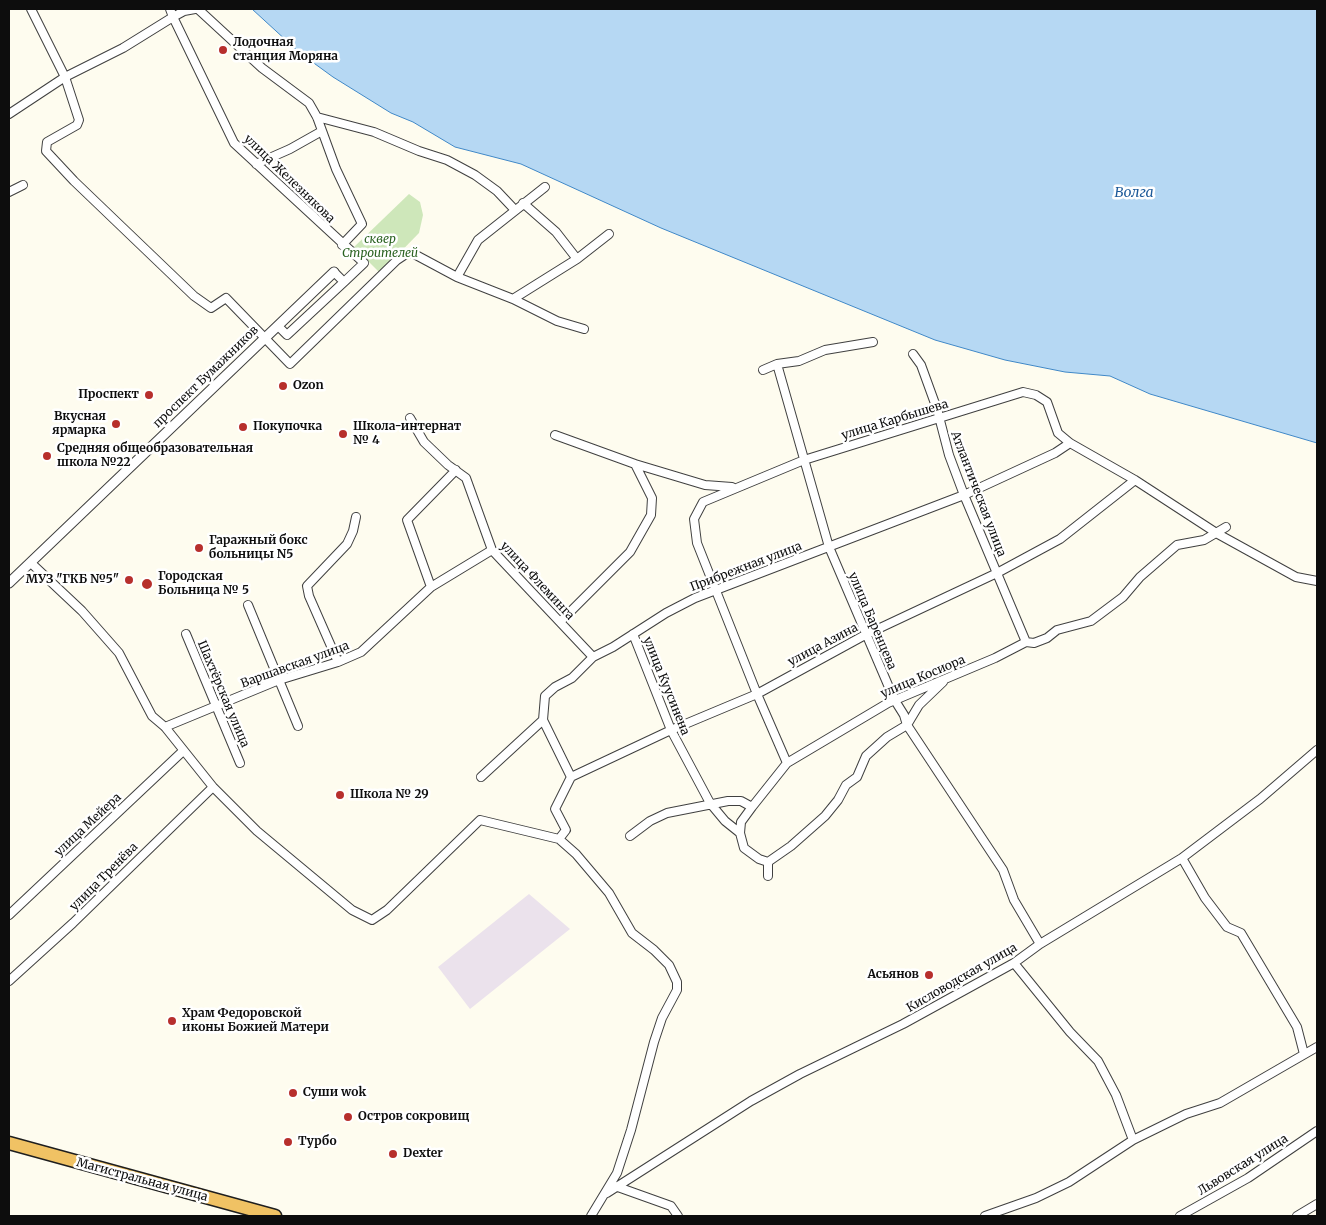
<!DOCTYPE html>
<html>
<head>
<meta charset="utf-8">
<style>
  body { margin:0 }
  #map { position:relative; width:1326px; height:1225px; overflow:hidden; background:#fefcef; font-family:Merriweather,serif }
  canvas { display:block }
  .frame { position:absolute; inset:0; border:10px solid #0d0d0d; pointer-events:none }
</style>
</head>
<body>
<div id="map">
<canvas width="1326" height="1225"></canvas>
<div class="frame"></div>
</div>
<script>
const g = document.querySelector('canvas').getContext('2d');
g.lineJoin = 'round';
function fillPath(path, color) {
  g.fillStyle = color;
  g.fill(path, 'evenodd');
}
function toPath(rows) {
  const path = new Path2D();
  for (const r of rows) {
    path.moveTo(r[0], r[1]);
    for (let i = 2; i < r.length; i += 2) path.lineTo(r[i], r[i + 1]);
  }
  return path;
}
function trace(path, color, width, dash) {
  g.strokeStyle = color;
  g.lineWidth = width;
  g.lineCap = dash ? 'butt' : 'round';
  g.setLineDash(dash || []);
  g.stroke(path);
}
function label(font, color, halo, rows, align = 'center') {
  g.font = font + ' Merriweather,serif';
  g.lineWidth = 5;
  g.setLineDash([]);
  g.textBaseline = 'middle';
  g.strokeStyle = halo;
  g.fillStyle = color;
  for (const [text, x, y, turn = 0] of rows) {
    g.save();
    g.translate(x, y);
    g.rotate((+turn || 0) * Math.PI / 180);
    g.textAlign = isNaN(turn) ? turn : align;
    if (halo) g.strokeText(text, 0, 0);
    g.fillText(text, 0, 0);
    g.restore();
  }
}
const industrial = toPath([
  [529,894,570,929,470,1009,438,967]
]);
const green = toPath([
  [409,194,420,202,423,215,419,233,380,273,354,247]
]);
const water = toPath([
  [252,9,1317,9,1317,443,1150,394,1110,376,1065,372,1005,360,935,340,661,228,521,164,455,147,413,122,391,113,333,77,300,53,252,9]
]);
const minor = toPath([
  [31,9,65,77,79,120,77,125,47,142,46,151,74,181,194,296,211,308,226,298,290,364,397,260,406,254,414,254,457,277,478,240,545,187],
  [170,9,173,17,184,11,195,9],
  [198,9,262,68,309,103,317,117,336,169,362,224,342,245],
  [9,114,65,77,123,48,173,17,234,143,364,263,344,282,334,272],
  [317,117,374,132,419,151,447,160,475,175,497,191,514,209],
  [256,164,290,149,322,131],
  [9,192,23,185],
  [523,203,556,232,577,259],
  [457,277,513,299,557,321,584,329],
  [513,299,577,259,609,234],
  [278,326,287,335,344,282],
  [913,354,921,365,937,409,949,455,964,495,1026,642],
  [777,364,829,547,894,699,904,715,907,725,1003,870,1014,900,1040,944],
  [763,370,777,364,799,361,825,350,873,342],
  [410,418,424,442,448,465,466,478,492,550,593,657],
  [555,435,635,464,652,498,651,515,630,552,560,622],
  [635,464,705,485,732,487],
  [31,563,82,611,119,653,152,716,165,727,213,787,257,831,352,910,372,920,387,910,480,820,559,839,576,854,609,893,632,933,654,950,669,965,677,982,677,990,662,1018,654,1042,631,1130,617,1173,591,1216],
  [431,587,407,520,456,470],
  [248,605,298,726],
  [186,634,240,763],
  [633,634,671,730,710,803,725,821,740,833,744,848,759,859,768,862],
  [338,662,309,596,307,586,347,544,353,531,356,517],
  [543,720,571,777],
  [165,727,279,680,338,662,361,652,431,587,492,550],
  [787,763,757,694,697,543,694,519,703,502,804,460,1023,392,1036,395,1047,402,1058,433,1070,443,1135,480,1218,534,1296,577,1317,581],
  [481,777,543,720,545,696,555,687,572,678,593,657,613,647,666,613,695,598,964,495,1055,453,1070,443],
  [740,833,741,822,752,807],
  [630,836,650,821,667,813,728,801,741,801,752,807,787,763,888,703,995,658,1026,642,1034,643,1047,638,1057,630,1091,621,1123,597,1140,577,1177,545,1204,540,1226,527],
  [559,839,566,830,555,809,571,777,671,730,757,694,865,635,997,573,1060,539,1135,480],
  [1182,858,1205,898,1227,927,1241,933,1297,1027,1304,1054],
  [768,876,768,862,791,846,825,816,838,800,846,785,857,777,866,756,887,737,907,725,919,705,943,682],
  [9,915,183,751],
  [1014,963,1070,1032,1098,1061,1116,1095,1133,1140],
  [9,981,73,923,213,787],
  [615,1186,671,1206,678,1216],
  [607,1193,751,1101,800,1074,903,1024,1014,963,1040,944,1182,858,1260,799,1317,750],
  [985,1216,1036,1198,1069,1182,1133,1140,1186,1114,1220,1103,1317,1047],
  [1180,1216,1248,1178,1317,1131],
  [1297,1216,1317,1204]
]);
const tertiary = toPath([
  [9,583,334,272]
]);
const trunk = toPath([
  [9,1143,275,1216]
]);
const markers = [
  [223,50,5,"#b72f2c"],
  [283,386,5,"#b72f2c"],
  [149,395,5,"#b72f2c"],
  [116,424,5,"#b72f2c"],
  [243,427,5,"#b72f2c"],
  [343,434,5,"#b72f2c"],
  [47,456,5,"#b72f2c"],
  [199,548,5,"#b72f2c"],
  [129,580,5,"#b72f2c"],
  [147,584,6,"#b72f2c"],
  [340,795,5,"#b72f2c"],
  [929,975,5,"#b72f2c"],
  [172,1021,5,"#b72f2c"],
  [293,1093,5,"#b72f2c"],
  [348,1117,5,"#b72f2c"],
  [288,1142,5,"#b72f2c"],
  [393,1154,5,"#b72f2c"]
];
const poiNames = [
  ["Лодочная",233,43],
  ["станция Моряна",233,57],
  ["Ozon",293,386],
  ["Проспект",139,395,"right"],
  ["Вкусная",106,417,"right"],
  ["ярмарка",106,431,"right"],
  ["Покупочка",253,427],
  ["Школа-интернат",353,427],
  ["№ 4",353,441],
  ["Средняя общеобразовательная",57,449],
  ["школа №22",57,463],
  ["Гаражный бокс",209,541],
  ["больницы N5",209,555],
  ["Городская",158,577],
  ["Больница № 5",158,591],
  ["МУЗ \"ГКБ №5\"",119,580,"right"],
  ["Школа № 29",350,795],
  ["Асьянов",919,975,"right"],
  ["Храм Федоровской",182,1014],
  ["иконы Божией Матери",182,1028],
  ["Суши wok",303,1093],
  ["Остров сокровищ",358,1117],
  ["Турбо",298,1142],
  ["Dexter",403,1154]
];
const streetNames = [
  ["улица Железнякова",289,179,44],
  ["проспект Бумажников",206,377,-44],
  ["улица Карбышева",895,420,-17],
  ["Атлантическая улица",978,494,69],
  ["Прибрежная улица",746,567,-21],
  ["улица Флеминга",537,581,47],
  ["улица Баренцева",872,621,67],
  ["улица Азина",823,645,-28],
  ["Варшавская улица",295,665,-20],
  ["улица Косиора",923,677,-23],
  ["улица Куусинена",666,686,68],
  ["Шахтёрская улица",223,694,67],
  ["улица Мейера",88,825,-43],
  ["улица Тренёва",104,877,-45],
  ["Кисловодская улица",962,978,-30],
  ["Львовская улица",1243,1165,-32],
  ["Магистральная улица",142,1180,15]
];
const parkNames = [
  ["сквер",380,240],
  ["Строителей",380,254]
];
const waterNames = [
  ["Волга",1134,193]
];
fillPath(industrial, '#ebe2ec');
fillPath(green, '#cee7ba');
fillPath(water, '#b6d8f3');
trace(water, '#4088c7', 1);
trace(minor, '#404040', 10);
trace(tertiary, '#404040', 11);
trace(trunk, '#1e1e1e', 15);
trace(minor, '#fff', 8);
trace(tertiary, '#fff', 9);
trace(trunk, '#f0c264', 12);
for (const [x, y, r, color] of markers) {
  const dot = new Path2D();
  dot.arc(x, y, r, 0, 2 * Math.PI);
  g.fillStyle = color;
  g.fill(dot);
  trace(dot, '#fff', 2);
}
label('bold 12px', '#0d0d0d', '#fff', poiNames, 'left');
label('12px', '#0d0d0d', '#fff', streetNames);
label('italic 12px', '#2a6221', '#fff', parkNames);
label('italic 14px', '#1d5a99', '#fff', waterNames);
</script>
</body>
</html>
